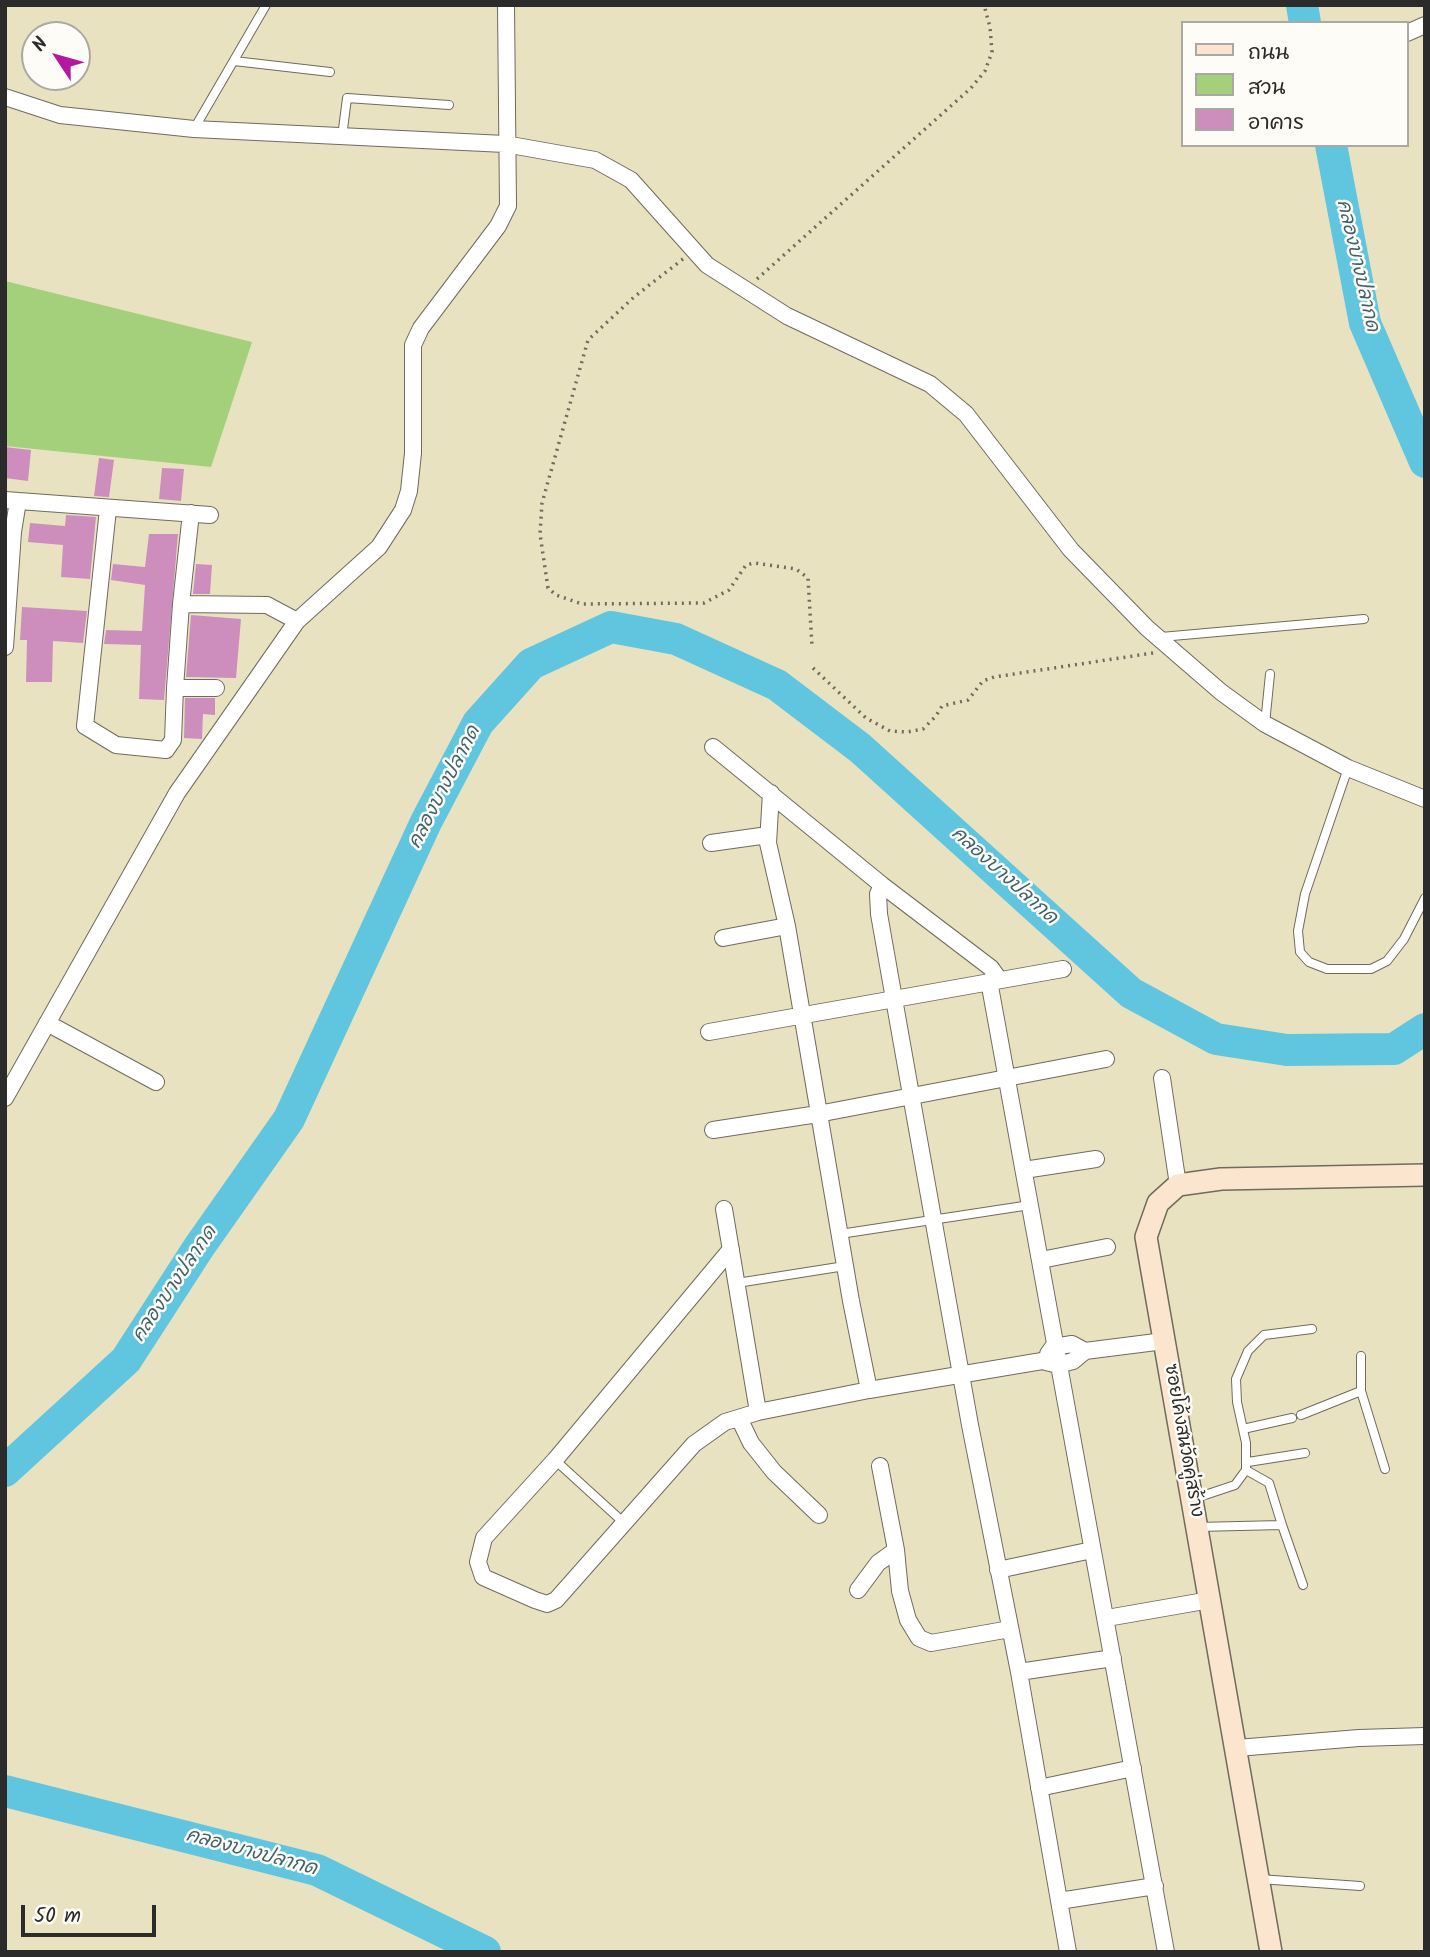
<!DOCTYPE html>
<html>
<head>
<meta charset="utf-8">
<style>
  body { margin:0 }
  #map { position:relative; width:1430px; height:1957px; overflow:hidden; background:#e9e2c0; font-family:Kalam,"Playpen Sans Thai",sans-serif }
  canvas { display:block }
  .frame { position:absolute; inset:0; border:7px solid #2b2b2b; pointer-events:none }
  .legend { position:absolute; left:1181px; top:21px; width:228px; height:126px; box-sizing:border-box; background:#fdfcf7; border:2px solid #a9a8a5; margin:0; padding:9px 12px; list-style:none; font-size:21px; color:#2b2b2b }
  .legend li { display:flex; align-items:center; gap:14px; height:35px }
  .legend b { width:35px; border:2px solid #a9a8a5 }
  .north { position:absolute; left:21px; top:21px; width:70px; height:70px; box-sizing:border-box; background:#fdfcf7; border:2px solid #a9a8a5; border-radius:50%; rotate:306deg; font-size:19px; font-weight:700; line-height:28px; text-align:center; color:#2b2b2b }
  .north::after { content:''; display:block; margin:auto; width:24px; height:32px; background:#b5179e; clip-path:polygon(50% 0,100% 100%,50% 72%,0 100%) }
  .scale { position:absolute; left:21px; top:1905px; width:135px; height:32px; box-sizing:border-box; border:4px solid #2b2b2b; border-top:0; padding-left:9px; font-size:21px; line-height:24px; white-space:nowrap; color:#2b2b2b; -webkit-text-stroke:5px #fdfcf7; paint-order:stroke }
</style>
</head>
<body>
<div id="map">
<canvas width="1430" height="1957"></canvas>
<div class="frame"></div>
<ul class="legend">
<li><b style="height:9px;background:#fbe5cf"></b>ถนน</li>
<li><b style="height:19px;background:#a4d07c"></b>สวน</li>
<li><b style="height:19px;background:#cd8ebd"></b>อาคาร</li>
</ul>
<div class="north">N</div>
<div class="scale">50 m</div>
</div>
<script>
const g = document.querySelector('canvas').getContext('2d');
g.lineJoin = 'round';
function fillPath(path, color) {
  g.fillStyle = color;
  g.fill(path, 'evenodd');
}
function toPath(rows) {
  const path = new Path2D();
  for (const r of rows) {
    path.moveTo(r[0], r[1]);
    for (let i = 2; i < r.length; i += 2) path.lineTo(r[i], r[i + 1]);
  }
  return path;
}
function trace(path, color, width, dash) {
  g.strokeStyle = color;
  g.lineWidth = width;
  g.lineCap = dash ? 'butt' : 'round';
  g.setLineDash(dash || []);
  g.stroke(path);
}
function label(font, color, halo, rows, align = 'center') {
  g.font = font + ' Kalam,"Playpen Sans Thai",sans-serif';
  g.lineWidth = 5;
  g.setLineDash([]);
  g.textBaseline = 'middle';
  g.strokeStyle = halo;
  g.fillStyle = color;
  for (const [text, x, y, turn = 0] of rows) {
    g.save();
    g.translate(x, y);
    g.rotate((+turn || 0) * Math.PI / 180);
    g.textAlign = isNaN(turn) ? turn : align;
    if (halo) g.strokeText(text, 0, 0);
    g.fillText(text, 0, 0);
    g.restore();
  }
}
const green = toPath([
  [5,281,252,342,211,467,5,446]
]);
const river = toPath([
  [1302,5,1305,23],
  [1331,145,1365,323,1425,462],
  [5,1471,126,1360,199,1247,289,1119,426,822,478,723,531,664,611,627,676,639,777,685,860,748,1131,993,1216,1039,1287,1050,1394,1049,1425,1029],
  [5,1791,317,1870,485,1952]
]);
const building = toPath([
  [5,447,31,450,28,481,5,478],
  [99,458,114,460,109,497,94,496],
  [162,468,184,469,181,501,159,499],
  [66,515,96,517,90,579,61,577,63,545,28,542,30,523,65,526],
  [149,534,178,534,164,700,139,699,141,645,104,644,106,630,142,631,145,585,111,580,113,564,145,567],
  [196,564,212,565,210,594,193,594],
  [22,607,87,611,83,643,53,641,52,682,26,682,27,640,20,640],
  [191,615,241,619,236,678,186,677],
  [185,698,215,698,215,715,203,714,202,739,184,738]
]);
const path = toPath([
  [683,259,634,297,588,340,542,503,540,534,548,588,556,595,582,604,704,603,729,590,746,565,754,563,796,569,808,578,812,646],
  [757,279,971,88,985,71,992,52,990,27,984,5],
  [813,668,866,718,890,731,907,732,923,729,936,716,942,706,968,700,983,681,994,677,1153,653]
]);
const lane = toPath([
  [234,61,330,72],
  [194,129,266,5],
  [342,137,347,98,449,105],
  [1161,637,1364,619],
  [1265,724,1270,674],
  [1348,768,1305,894,1298,931,1300,952,1309,962,1327,969,1371,969,1387,961,1404,939,1425,898],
  [840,1234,1030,1205],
  [737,1283,845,1266],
  [1361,1391,1385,1469],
  [1301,1415,1361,1391,1361,1356],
  [1243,1429,1292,1418],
  [555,1460,623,1522],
  [1248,1462,1305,1453],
  [1246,1470,1269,1483,1282,1525],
  [1193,1499,1235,1485,1246,1470,1246,1443,1237,1402,1236,1379,1248,1351,1264,1335,1312,1329],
  [1197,1527,1282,1525,1303,1585],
  [1259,1879,1360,1886]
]);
const street = toPath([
  [1407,33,1425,25],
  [5,97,60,115,194,129,505,144,595,160,631,180,707,265,787,316,930,384,966,414,1071,550,1147,628,1221,692,1265,724,1348,768,1425,799],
  [5,500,210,515],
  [108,509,85,726,116,745,166,750,173,740,175,688,216,688],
  [191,513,181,604,267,605,297,621],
  [5,647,13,532,18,501],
  [175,688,181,604],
  [713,747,882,885,991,968,998,978],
  [771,793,768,843,787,926,851,1301,869,1390],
  [711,843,768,835],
  [882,885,878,894,879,914,911,1095,970,1425,1019,1672,1068,1952],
  [723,938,787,926],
  [989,981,1166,1952],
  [47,1023,156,1082],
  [709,1032,1063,969],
  [1162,1078,1178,1185],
  [5,1098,177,793,297,621,379,547,403,510,409,491,413,453,413,345,421,328,498,226,508,206,506,5],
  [713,1130,818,1114,1106,1059],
  [1024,1170,1096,1159],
  [724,1209,758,1412],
  [731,1249,555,1460,484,1538,478,1562,483,1577,535,1600,547,1604,556,1600,694,1444,725,1422,758,1412,869,1390,1042,1361,1058,1365,1073,1361,1085,1351,1164,1341],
  [1041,1260,1107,1247],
  [1048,1354,1053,1347,1072,1344,1085,1351],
  [739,1418,751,1443,774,1472,819,1515],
  [880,1466,896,1550,900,1591,908,1620,919,1638,931,1643,1010,1629],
  [998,1570,1092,1550],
  [858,1590,878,1563,896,1550],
  [1107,1618,1210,1600],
  [1019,1672,1113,1658],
  [1237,1748,1359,1738,1425,1736],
  [1039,1788,1133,1768],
  [1059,1901,1155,1886]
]);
const secondary = toPath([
  [1271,1952,1146,1237,1158,1203,1178,1185,1221,1179,1425,1175]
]);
const streetNames = [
  ["ซอยโค้งสนวัดคู่สร้าง",1182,1441,80]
];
const waterNames = [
  ["คลองบางปลากด",1356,266,77],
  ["คลองบางปลากด",446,788,-63],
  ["คลองบางปลากด",1003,877,42],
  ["คลองบางปลากด",176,1285,-56],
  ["คลองบางปลากด",251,1854,15]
];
fillPath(green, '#a4d07c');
trace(river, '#60c5de', 32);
fillPath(building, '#cd8ebd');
trace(lane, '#6e6b5f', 10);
trace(street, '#6e6b5f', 18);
trace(secondary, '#6e6b5f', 24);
trace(path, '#6e6b5f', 3.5, [2, 5]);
trace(lane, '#fff', 8);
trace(street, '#fff', 16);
trace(secondary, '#fbe5cf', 21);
label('18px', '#2b2b2b', '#fdfcf7', streetNames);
label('italic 19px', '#3e616a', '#fdfcf7', waterNames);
</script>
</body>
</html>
